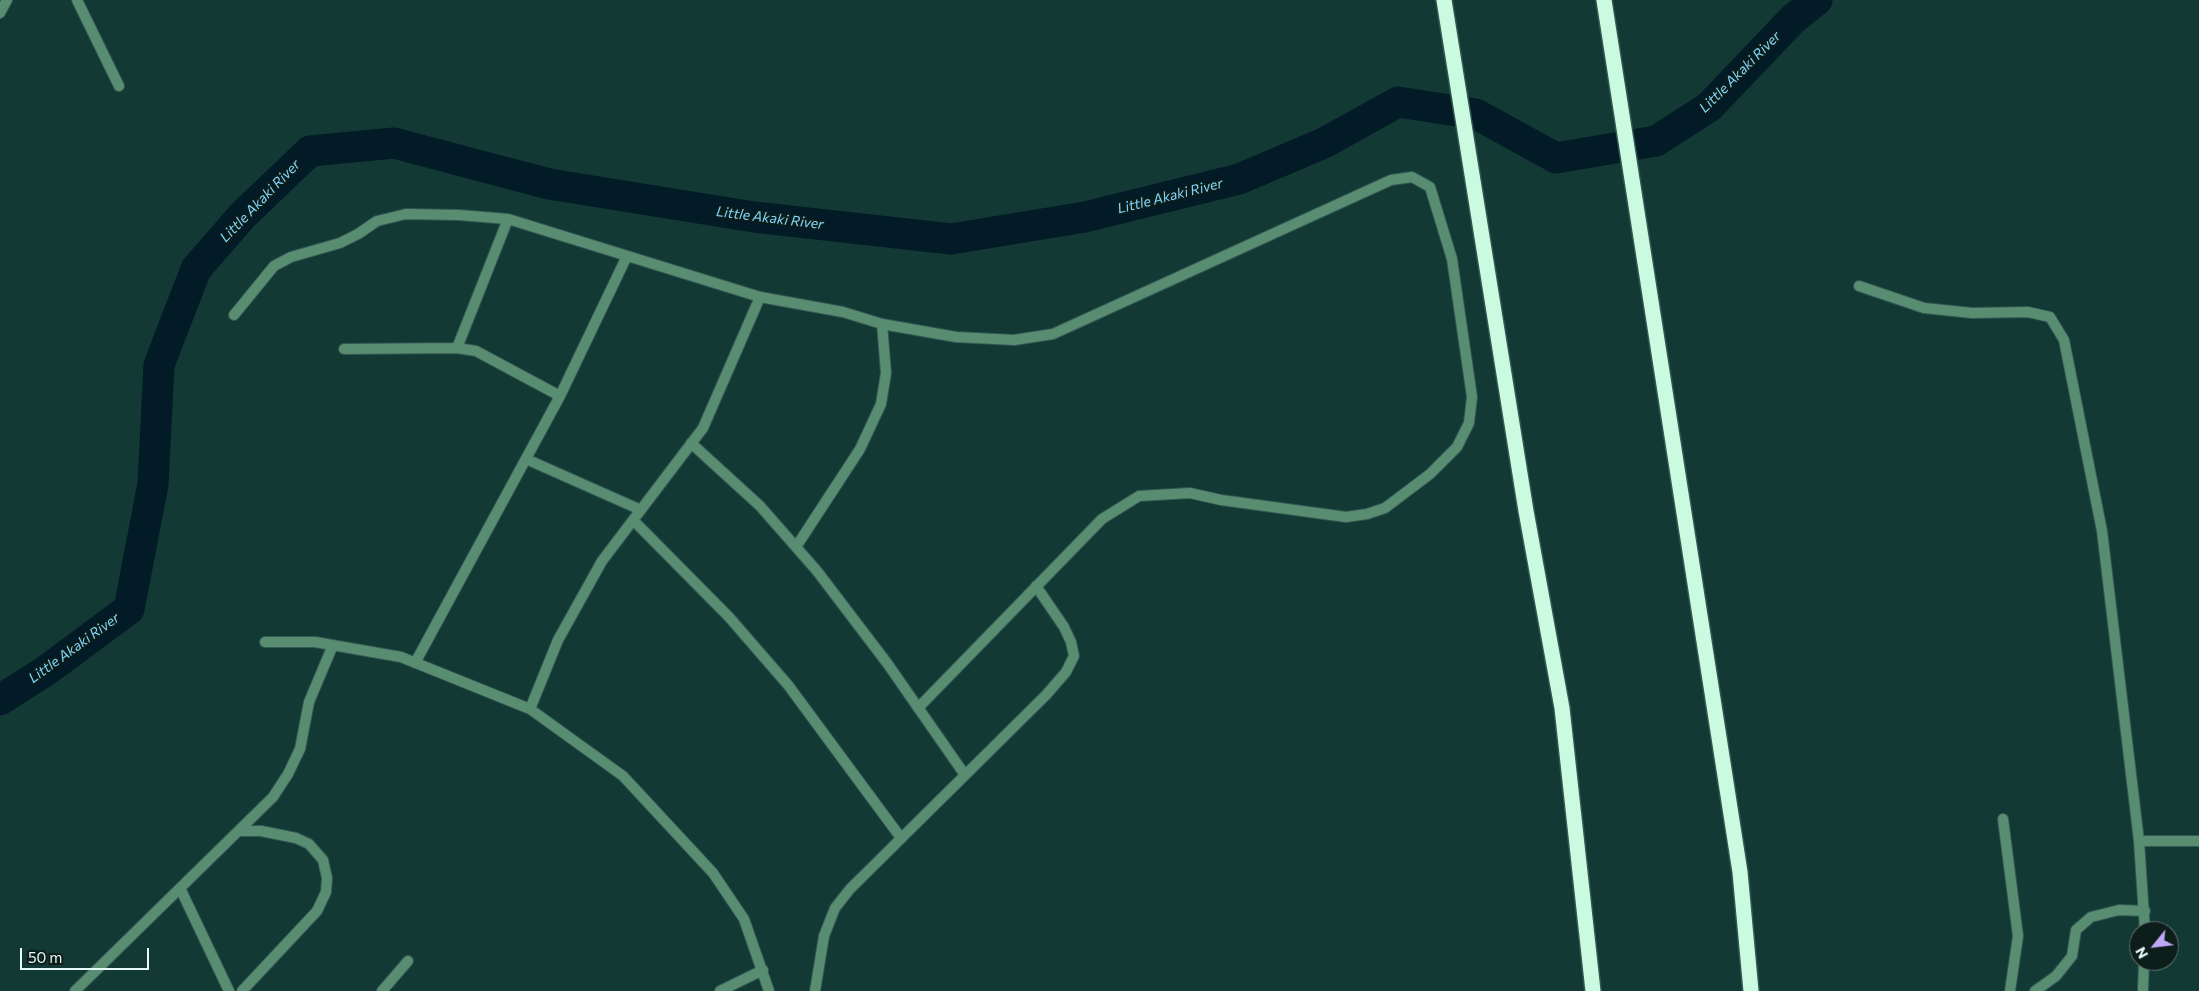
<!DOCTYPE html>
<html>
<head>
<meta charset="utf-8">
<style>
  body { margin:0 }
  #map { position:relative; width:2199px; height:991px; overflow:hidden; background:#123934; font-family:Commissioner,sans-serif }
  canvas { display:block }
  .north { position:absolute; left:2129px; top:921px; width:50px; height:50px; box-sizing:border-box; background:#0d1d1a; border:1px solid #637572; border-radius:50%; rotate:241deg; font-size:14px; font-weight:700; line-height:20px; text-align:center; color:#e5faf6 }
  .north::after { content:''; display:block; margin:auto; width:18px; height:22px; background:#bda9f5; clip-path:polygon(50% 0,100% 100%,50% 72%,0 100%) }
  .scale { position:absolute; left:20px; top:948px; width:129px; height:22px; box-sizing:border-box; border:2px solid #e5faf6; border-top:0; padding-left:6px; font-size:15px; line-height:18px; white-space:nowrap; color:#e5faf6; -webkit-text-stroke:4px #0d1d1a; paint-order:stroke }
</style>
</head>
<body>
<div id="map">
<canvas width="2199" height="991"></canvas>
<div class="north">N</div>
<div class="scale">50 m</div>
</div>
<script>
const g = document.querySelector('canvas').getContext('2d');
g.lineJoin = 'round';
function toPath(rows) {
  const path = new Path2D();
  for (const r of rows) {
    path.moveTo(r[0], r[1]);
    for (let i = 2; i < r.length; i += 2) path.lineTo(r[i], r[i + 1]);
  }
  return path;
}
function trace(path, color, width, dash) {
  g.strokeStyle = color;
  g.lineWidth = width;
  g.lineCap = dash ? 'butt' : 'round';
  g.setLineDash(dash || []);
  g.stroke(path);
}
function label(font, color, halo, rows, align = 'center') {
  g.font = font + ' Commissioner,sans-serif';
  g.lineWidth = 4;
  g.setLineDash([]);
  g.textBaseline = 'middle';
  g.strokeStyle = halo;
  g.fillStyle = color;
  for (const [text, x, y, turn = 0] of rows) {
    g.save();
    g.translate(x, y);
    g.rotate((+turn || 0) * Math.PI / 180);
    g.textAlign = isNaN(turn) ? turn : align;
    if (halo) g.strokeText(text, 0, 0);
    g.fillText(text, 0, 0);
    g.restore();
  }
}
const river = toPath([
  [0,700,47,670,129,609,153,484,159,365,196,269,242,216,310,151,394,143,549,184,754,217,951,239,1085,217,1239,179,1324,143,1398,102,1476,114,1556,158,1656,141,1709,107,1793,19,1817,0]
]);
const street = toPath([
  [77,0,119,86],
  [0,13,7,0],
  [1859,286,1924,308,1972,313,2028,312,2050,317,2064,340,2102,531,2139,841,2145,931],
  [234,315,274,266,291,257,340,243,358,234,377,221,406,214,459,215,508,219,760,297,843,312,882,324,956,337,1014,340,1053,334,1391,180,1412,177,1430,187,1452,259,1472,397,1469,423,1457,447,1430,474,1385,508,1367,514,1346,517,1221,500,1190,493,1139,496,1102,519,918,708],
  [457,348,508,219],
  [344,349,457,348,476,351,560,396],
  [691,443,760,506,817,571,887,663,965,775],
  [526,459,641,510],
  [633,520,729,617,788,685,901,838],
  [796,547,860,449,881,404,886,373,882,324],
  [265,642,315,642,401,657,530,709,623,776,713,873,744,919,769,991],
  [415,663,560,396,627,256],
  [530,709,558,640,602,561,703,428,760,297],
  [2003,819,2018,936,2010,991],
  [239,831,261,831,296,838,309,844,323,860,327,878,326,892,317,911,242,991],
  [2139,841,2199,841],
  [180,888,229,991],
  [75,991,273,797,288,774,300,749,309,702,333,645],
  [382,991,408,961],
  [720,991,763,970],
  [815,991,824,936,835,908,850,889,1046,695,1066,672,1074,656,1071,642,1064,627,1036,586],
  [2035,991,2056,976,2072,956,2076,930,2091,917,2119,910,2145,911],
  [2143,991,2144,961]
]);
const highway = toPath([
  [1444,0,1526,511,1562,708,1593,991],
  [1604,0,1740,872,1751,991]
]);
const waterNames = [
  ["Little Akaki River",1740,72,-45],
  ["Little Akaki River",1170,196,-14],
  ["Little Akaki River",260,201,-46],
  ["Little Akaki River",770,218,7],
  ["Little Akaki River",74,648,-36]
];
trace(river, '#021b26', 31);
trace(street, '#345853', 12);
trace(highway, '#345853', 18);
trace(street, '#598d72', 10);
trace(highway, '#cafbe0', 15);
label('italic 14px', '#80d7fe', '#0d1d1a', waterNames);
</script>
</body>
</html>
